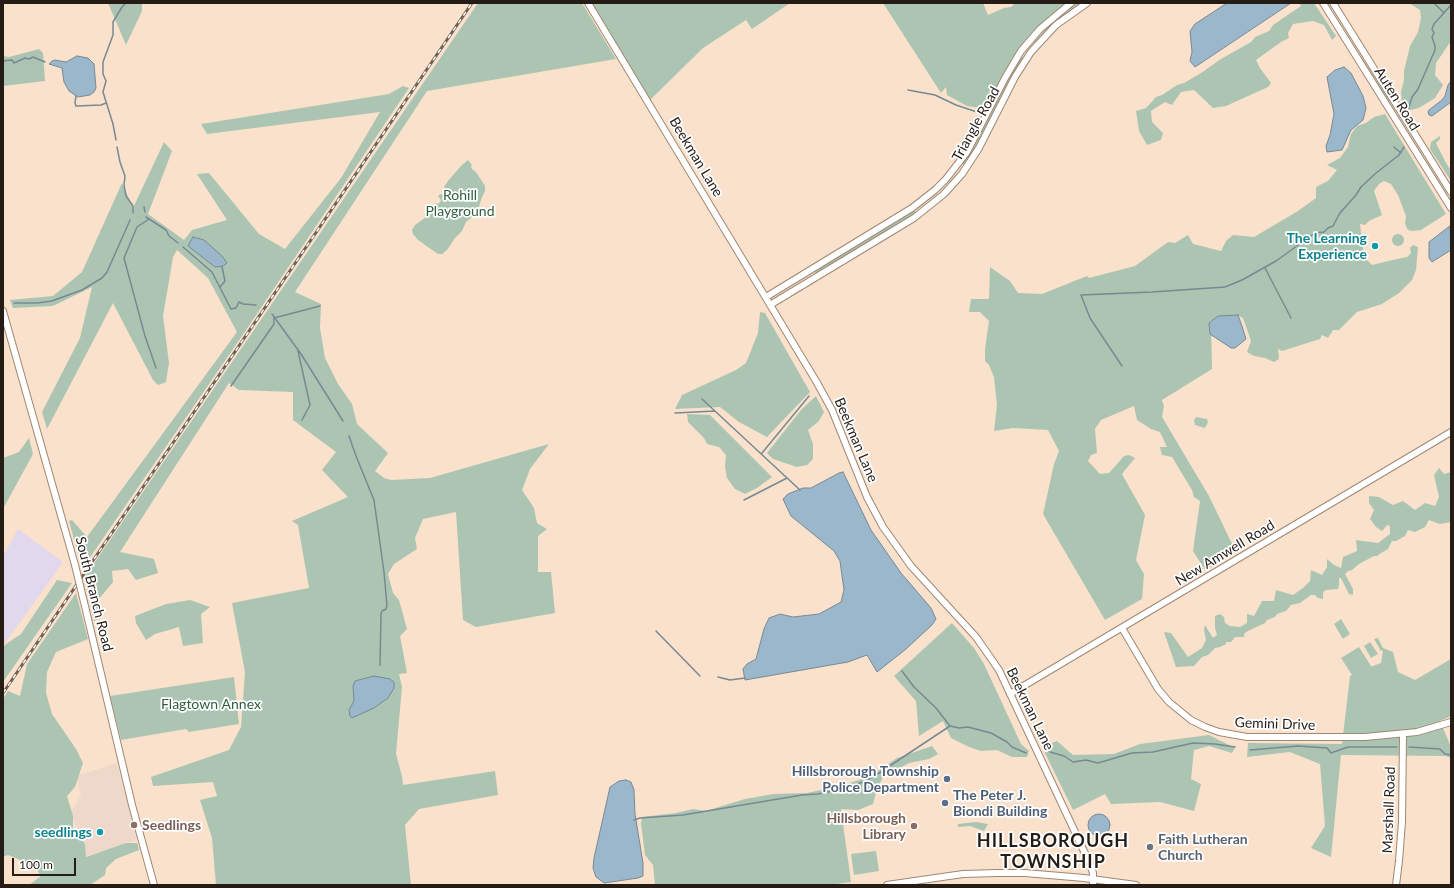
<!DOCTYPE html>
<html>
<head>
<meta charset="utf-8">
<style>
  body { margin:0 }
  #map { position:relative; width:1454px; height:888px; overflow:hidden; background:#fae1cb; font-family:Lato,sans-serif }
  canvas { display:block }
  .frame { position:absolute; inset:0; border:4px solid #251d15; pointer-events:none }
  .scale { position:absolute; left:12px; top:858px; width:64px; height:18px; box-sizing:border-box; border:2px solid #251d15; border-top:0; padding-left:5px; font-size:12px; line-height:14px; white-space:nowrap; color:#251d15; -webkit-text-stroke:3px #fff; paint-order:stroke }
</style>
</head>
<body>
<div id="map">
<canvas width="1454" height="888"></canvas>
<div class="frame"></div>
<div class="scale">100 m</div>
</div>
<script>
const g = document.querySelector('canvas').getContext('2d');
g.lineJoin = 'round';
function fillPath(path, color) {
  g.fillStyle = color;
  g.fill(path, 'evenodd');
}
function toPath(rows) {
  const path = new Path2D();
  for (const r of rows) {
    if (r.length === 3) {
      path.moveTo(r[0] + r[2], r[1]);
      path.arc(r[0], r[1], r[2], 0, 2 * Math.PI);
      continue;
    }
    path.moveTo(r[0], r[1]);
    for (let i = 2; i < r.length; i += 2) path.lineTo(r[i], r[i + 1]);
  }
  return path;
}
function trace(path, color, width, dash) {
  g.strokeStyle = color;
  g.lineWidth = width;
  g.lineCap = dash ? 'butt' : 'round';
  g.setLineDash(dash || []);
  g.stroke(path);
}
function label(font, color, halo, rows, align = 'center') {
  g.font = font + ' Lato,sans-serif';
  g.lineWidth = 3.5;
  g.setLineDash([]);
  g.textBaseline = 'middle';
  g.strokeStyle = halo;
  g.fillStyle = color;
  for (const [text, x, y, turn = 0] of rows) {
    g.save();
    g.translate(x, y);
    g.rotate((+turn || 0) * Math.PI / 180);
    g.textAlign = isNaN(turn) ? turn : align;
    if (halo) g.strokeText(text, 0, 0);
    g.fillText(text, 0, 0);
    g.restore();
  }
}
const industrial = toPath([
  [18,529,63,562,3,646,3,556]
]);
const education = toPath([
  [117,763,137,840,86,856,71,812,81,795,76,776]
]);
const green = toPath([
  [108,3,142,3,142,11,126,45],
  [478,3,582,3,616,59,427,91,295,292,321,304,320,328,325,358,338,384,352,404,357,424,388,453,375,471,384,478,391,480,430,478,549,444,530,469,522,490,534,508,537,523,547,529,538,536,538,572,551,572,555,613,476,627,463,620,456,512,423,519,415,538,417,549,394,564,388,574,393,593,399,600,407,629,400,636,407,673,399,674,402,687,396,754,402,776,403,785,495,771,498,795,419,809,405,825,411,885,216,885,212,838,200,800,217,796,213,782,153,786,151,777,229,750,241,727,245,672,232,603,309,588,298,525,292,521,348,497,322,470,336,452,293,420,293,392,239,390,229,383,120,552,154,559,158,573,136,580,128,569,112,571,113,582,99,599,101,618,94,621,84,578],
  [592,3,790,3,752,29,746,20,703,48,650,100],
  [883,3,983,3,988,15,1004,8,1011,7,1015,3,1067,3,1045,20,1022,45,1007,68,986,109,967,106,947,95,946,87,941,93],
  [1075,3,1082,3,1065,15,1035,43,1034,42,1047,27],
  [1299,3,1314,3,1336,36,1332,40,1324,25,1313,21,1293,24,1288,33,1289,38,1281,42,1256,60,1260,68,1271,83,1268,87,1226,106,1213,108,1194,90,1181,92,1172,105,1165,102,1151,111,1152,122,1163,133,1161,140,1147,145,1139,131,1136,111,1146,108,1156,97,1162,95,1177,85,1184,83,1201,73,1221,59,1251,42,1255,37,1269,31,1273,25,1301,6],
  [1409,3,1451,3,1451,41,1436,63,1435,75,1443,85,1435,98,1419,108,1410,110,1406,109,1402,103,1401,92,1404,80,1404,71,1410,46,1418,32,1421,18,1420,10],
  [39,49,43,53,45,81,3,86,3,56,9,57],
  [1358,52,1377,81,1389,96,1412,135,1390,102,1379,88],
  [1021,56,1023,59,1012,77,975,150,966,164,963,164,963,163,972,148,1009,74],
  [403,86,409,88,242,336,82,569,69,521,72,520,87,537,237,332,208,278,177,250,173,257,163,316,169,363,166,382,158,385,153,380,113,303,47,429,42,412,80,338,92,287,53,306,13,308,10,300,53,296,82,272,122,183,133,208,164,142,172,151,148,214,184,240,192,230,227,220,197,174,209,173,259,234,285,249,341,178,380,112,207,134,201,124,389,94],
  [1385,114,1446,214,1421,230,1411,231,1407,229,1405,223,1406,216,1398,195,1391,184,1384,181,1379,184,1374,191,1382,215,1369,221,1365,225,1360,224,1364,257,1372,265,1397,259,1407,257,1411,253,1410,248,1413,245,1418,247,1416,270,1412,280,1399,293,1382,304,1357,312,1339,330,1333,330,1328,338,1322,335,1320,339,1282,351,1278,349,1279,359,1274,362,1265,358,1254,356,1247,352,1251,341,1243,318,1237,315,1211,321,1212,369,1162,400,1164,406,1162,417,1209,496,1236,552,1205,570,1193,551,1200,501,1194,497,1192,490,1172,457,1162,455,1160,447,1167,447,1160,432,1151,429,1137,420,1134,406,1101,420,1095,429,1097,453,1091,455,1088,461,1100,474,1109,473,1124,456,1129,455,1135,458,1122,474,1145,515,1136,560,1144,574,1142,599,1105,620,1043,514,1054,464,1059,451,1048,430,1013,428,994,431,997,405,994,377,989,365,985,361,985,349,989,321,980,312,969,312,971,299,989,299,990,267,1010,281,1018,293,1042,294,1087,276,1089,278,1135,266,1168,242,1175,243,1188,235,1193,244,1221,251,1226,241,1233,235,1254,237,1298,211,1316,198,1316,187,1328,181,1337,170,1327,165,1340,158,1348,147,1351,134,1357,126,1366,123,1374,117],
  [1440,136,1440,139,1436,143,1445,161,1451,171,1451,181,1430,149,1431,142],
  [468,160,472,165,471,167,472,169,476,172,485,186,485,191,482,197,477,213,466,222,462,231,455,238,447,250,442,254,438,254,418,240,413,234,412,230,415,225,432,213,434,205,436,203,438,204,441,201,440,198,438,197,439,195,441,194,442,195,445,192,444,187,448,181,462,165],
  [913,211,915,211,915,214,817,273,815,273,815,270],
  [1398,240,6],
  [760,312,765,313,810,392,767,437,739,422,720,407,675,409,682,395,736,370,746,363,758,333],
  [816,396,824,412,819,421,808,430,813,444,813,459,807,465,797,467,773,459,767,453,801,410],
  [687,414,710,415,772,477,757,488,745,494,735,489,727,478,725,467,726,455,719,447,707,444,704,438,688,422],
  [1196,417,1207,419,1208,422,1205,428,1195,425,1194,420],
  [29,438,33,454,3,509,3,458,19,452],
  [1439,468,1444,474,1451,472,1451,522,1440,524,1429,520,1425,527,1415,532,1408,530,1405,536,1396,541,1392,541,1388,549,1381,553,1377,556,1374,556,1359,564,1352,570,1348,571,1345,574,1353,589,1353,595,1349,594,1341,578,1339,578,1339,585,1338,589,1326,590,1323,592,1323,599,1318,598,1315,595,1311,595,1300,603,1291,605,1286,611,1277,614,1275,617,1267,620,1265,623,1246,632,1244,634,1244,637,1235,637,1231,642,1226,642,1226,644,1220,647,1215,648,1208,655,1202,657,1194,666,1176,667,1164,632,1171,633,1188,657,1202,648,1206,640,1204,630,1205,625,1213,638,1217,635,1215,628,1215,616,1220,614,1224,617,1225,623,1230,626,1240,627,1247,623,1247,614,1254,616,1262,601,1274,601,1276,590,1293,595,1303,588,1310,581,1311,570,1322,575,1327,567,1327,559,1334,565,1341,568,1343,557,1357,551,1356,540,1378,543,1390,534,1390,526,1387,525,1382,531,1376,527,1370,519,1374,510,1369,503,1369,496,1379,497,1393,505,1403,501,1415,510,1425,503,1435,506,1439,497,1434,475],
  [57,580,72,583,3,682,3,647,6,644,21,634],
  [76,593,88,639,56,652,47,672,46,693,52,714,76,749,83,763,75,787,67,796,73,816,73,828,85,844,86,857,126,843,137,843,139,850,116,859,106,868,105,875,90,885,29,885,41,876,35,867,18,859,8,855,3,857,3,699,8,691,20,696,27,664],
  [190,600,210,607,201,614,203,643,183,646,179,627,155,634,146,640,136,623,135,616,166,604],
  [1341,619,1350,634,1343,639,1334,624],
  [952,623,974,648,984,664,1021,744,1029,751,1027,757,1012,757,997,750,981,751,969,747,951,738,943,721,919,736,916,701,894,676],
  [1378,638,1383,648,1393,652,1398,672,1415,680,1451,659,1451,716,1440,721,1451,747,1451,758,1445,756,1341,755,1331,857,1311,848,1325,826,1320,764,1290,752,1247,757,1248,743,1342,744,1350,676,1352,675,1341,658,1359,647,1371,666,1370,667,1381,663,1383,650,1381,651,1374,639],
  [1370,642,1378,654,1371,658,1364,646],
  [234,677,239,724,189,732,186,729,121,740,110,696],
  [1209,735,1235,748,1232,753,1209,746,1194,750,1191,779,1201,784,1194,811,1160,802,1111,804,1105,794,1073,810,1042,747,1057,741,1073,755,1114,754,1140,744],
  [932,746,938,754,929,759,909,763,883,777,877,789,873,804,858,810,841,809,851,882,829,885,655,885,653,865,645,855,641,823,642,817,676,813,693,809,706,811,745,799,773,794,807,793,840,786,859,780,872,775,897,758],
  [976,822,988,824,984,831,970,826,958,827,958,824],
  [876,851,879,871,854,875,851,854]
]);
const water = toPath([
  [1227,3,1291,3,1195,67,1190,61,1192,52,1190,31,1195,24,1227,3],
  [77,56,88,58,94,64,96,88,94,92,90,95,78,97,69,91,64,82,62,68,49,64,52,61,55,60,66,62,77,56],
  [1344,67,1351,73,1363,96,1366,108,1363,120,1351,130,1342,150,1327,152,1326,146,1330,135,1334,114,1327,77,1335,70,1344,67],
  [1451,81,1451,102,1432,116,1429,115,1428,112,1429,110,1442,100,1445,96,1448,85,1451,81],
  [1450,226,1451,250,1432,262,1429,258,1429,242,1450,226],
  [193,237,204,240,222,256,227,263,223,266,215,267,188,246,193,237],
  [1238,315,1242,326,1246,339,1235,348,1231,348,1210,334,1209,323,1218,316,1238,315],
  [843,472,871,530,901,573,931,608,936,619,932,625,906,649,877,672,867,655,848,662,745,680,743,669,747,664,756,659,764,629,769,618,780,614,793,617,819,614,841,602,844,590,840,561,834,551,791,516,783,499,788,494,803,488,811,488,839,473,843,472],
  [374,676,390,679,394,682,394,688,388,698,374,708,352,718,350,716,349,710,354,701,353,686,355,681,374,676],
  [626,780,631,782,634,790,635,814,643,863,643,876,638,878,604,883,596,877,593,868,594,858,610,787,619,781,626,780],
  [1099,825,11]
]);
const stream = toPath([
  [1434,3,1444,13],
  [3,61,12,60,14,63,25,58,29,59,33,57,45,62],
  [908,90,935,95,956,105,977,112],
  [76,96,75,103,76,106,101,105,106,103],
  [1408,110,1412,97,1418,89,1435,50,1435,46,1432,37,1434,33,1432,29,1434,24,1451,5],
  [116,140,113,124,103,92,106,81,103,74,103,62,113,35,113,22,122,7,126,3],
  [117,147,120,162,125,176,124,185,126,196,133,206,133,213],
  [1394,147,1401,153],
  [144,207,145,212],
  [146,217,166,230,169,236,178,243],
  [149,219,137,227,124,258,145,336,156,368],
  [183,247,212,272,231,309,236,308,239,302,243,304,256,305],
  [1265,268,1291,318],
  [220,287,225,281,222,267],
  [14,303,37,303,52,301,82,290,102,278,107,272,130,220],
  [272,314,301,354,343,421],
  [298,351,310,405,302,420],
  [1122,366,1090,318,1081,295,1152,292,1225,287,1242,280,1276,261,1315,233,1324,232,1328,228,1333,226,1340,213,1356,195,1361,187,1376,173,1399,155,1404,147],
  [231,386,274,324,274,318,320,306],
  [702,399,800,490],
  [675,413,715,411],
  [349,436,356,456,374,500,384,572,387,606,386,609,382,611,381,614,380,665],
  [762,453,809,396],
  [744,500,787,478],
  [656,631,700,676],
  [902,671,914,687,936,708,950,726],
  [718,677,730,680,745,678],
  [1409,747,1440,749,1445,754,1451,755],
  [1250,750,1298,746,1327,748,1331,753,1348,747,1397,747],
  [1050,752,1064,756,1073,762,1086,760,1098,763,1132,753,1153,752,1193,743,1215,744,1235,747],
  [634,820,640,818,683,815,802,795,818,794,842,789,863,782,876,775,950,726,959,728,968,727,991,733,1007,742,1012,747,1026,753]
]);
const tertiary = toPath([
  [588,3,816,381,832,410,867,497,883,527,911,566,976,637,999,670,1090,864,1093,873,1093,885],
  [1323,3,1451,208],
  [1333,3,1451,192],
  [766,297,912,208,935,190,946,179,967,152,1005,78,1021,51,1040,29,1071,3],
  [770,305,914,218,944,194,962,174,979,148,1015,77,1031,52,1056,25,1087,3],
  [3,311,75,565],
  [84,602,132,805,154,885],
  [1122,628,1158,689,1169,702,1191,720,1205,727,1219,732,1247,737,1365,737,1417,732,1451,722],
  [1010,694,1451,432],
  [887,885,963,874,997,873,1025,873,1084,878,1136,885],
  [1396,885,1399,861,1402,822,1403,735]
]);
const rail = toPath([
  [3,693,472,3]
]);
const tertiaryBridge = toPath([
  [75,565,84,602]
]);
const markers = [
  [1375,246,4,"#0f9aa8"],
  [947,779,4,"#5c6f8a"],
  [945,803,4,"#5c6f8a"],
  [134,825,4,"#8d6e63"],
  [914,826,4,"#8d6e63"],
  [100,832,4,"#0f9aa8"],
  [1150,847,4,"#6b7280"]
];
const streetNames = [
  ["Auten Road",1397,99,58],
  ["Triangle Road",976,124,-61],
  ["Beekman Lane",696,157,59],
  ["Beekman Lane",856,440,67],
  ["New Amwell Road",1225,553,-31],
  ["South Branch Road",94,594,76],
  ["Beekman Lane",1030,709,64],
  ["Gemini Drive",1275,724,2],
  ["Marshall Road",1389,810,-88]
];
const parkNames = [
  ["Rohill",460,195],
  ["Playground",460,211],
  ["Flagtown Annex",211,704]
];
const cultureNames = [
  ["The Learning",1367,238],
  ["Experience",1367,254],
  ["seedlings",92,832]
];
const serviceNames = [
  ["Hillsbrorough Township",939,771],
  ["Police Department",939,787],
  ["The Peter J.",953,795,"left"],
  ["Biondi Building",953,811,"left"]
];
const educationNames = [
  ["Hillsborough",906,818],
  ["Library",906,834],
  ["Seedlings",142,825,"left"]
];
const worshipNames = [
  ["Faith Lutheran",1158,839],
  ["Church",1158,855]
];
const districtNames = [
  ["HILLSBOROUGH",1053,841],
  ["TOWNSHIP",1053,862]
];
fillPath(industrial, '#e1d8ed');
fillPath(education, '#edd8ca');
fillPath(green, '#acc5b3');
fillPath(water, '#9bb7cb');
trace(water, '#788994', 1);
trace(stream, '#788994', 1.5);
trace(tertiary, '#9f8873', 8);
trace(tertiary, '#fff', 6);
trace(rail, '#6f6154', 3);
trace(rail, '#fff', 1.5, [4.5]);
trace(tertiaryBridge, '#9f8873', 8, []);
trace(tertiaryBridge, '#fff', 6);
for (const [x, y, r, color] of markers) {
  const dot = new Path2D();
  dot.arc(x, y, r, 0, 2 * Math.PI);
  g.fillStyle = color;
  g.fill(dot);
  trace(dot, '#fff', 1.5);
}
label('14px', '#251d15', '#fff', streetNames);
label('14px', '#2e5d3f', '#fff', parkNames);
label('bold 14px', '#0d838f', '#fff', cultureNames, 'right');
label('bold 14px', '#4e5e75', '#fff', serviceNames, 'right');
label('bold 14px', '#785e54', '#fff', educationNames, 'right');
label('bold 14px', '#5b616d', '#fff', worshipNames, 'left');
g.letterSpacing = '1px';
label('bold 18px', '#251d15', '#fff', districtNames);
g.letterSpacing = '0px';
</script>
</body>
</html>
